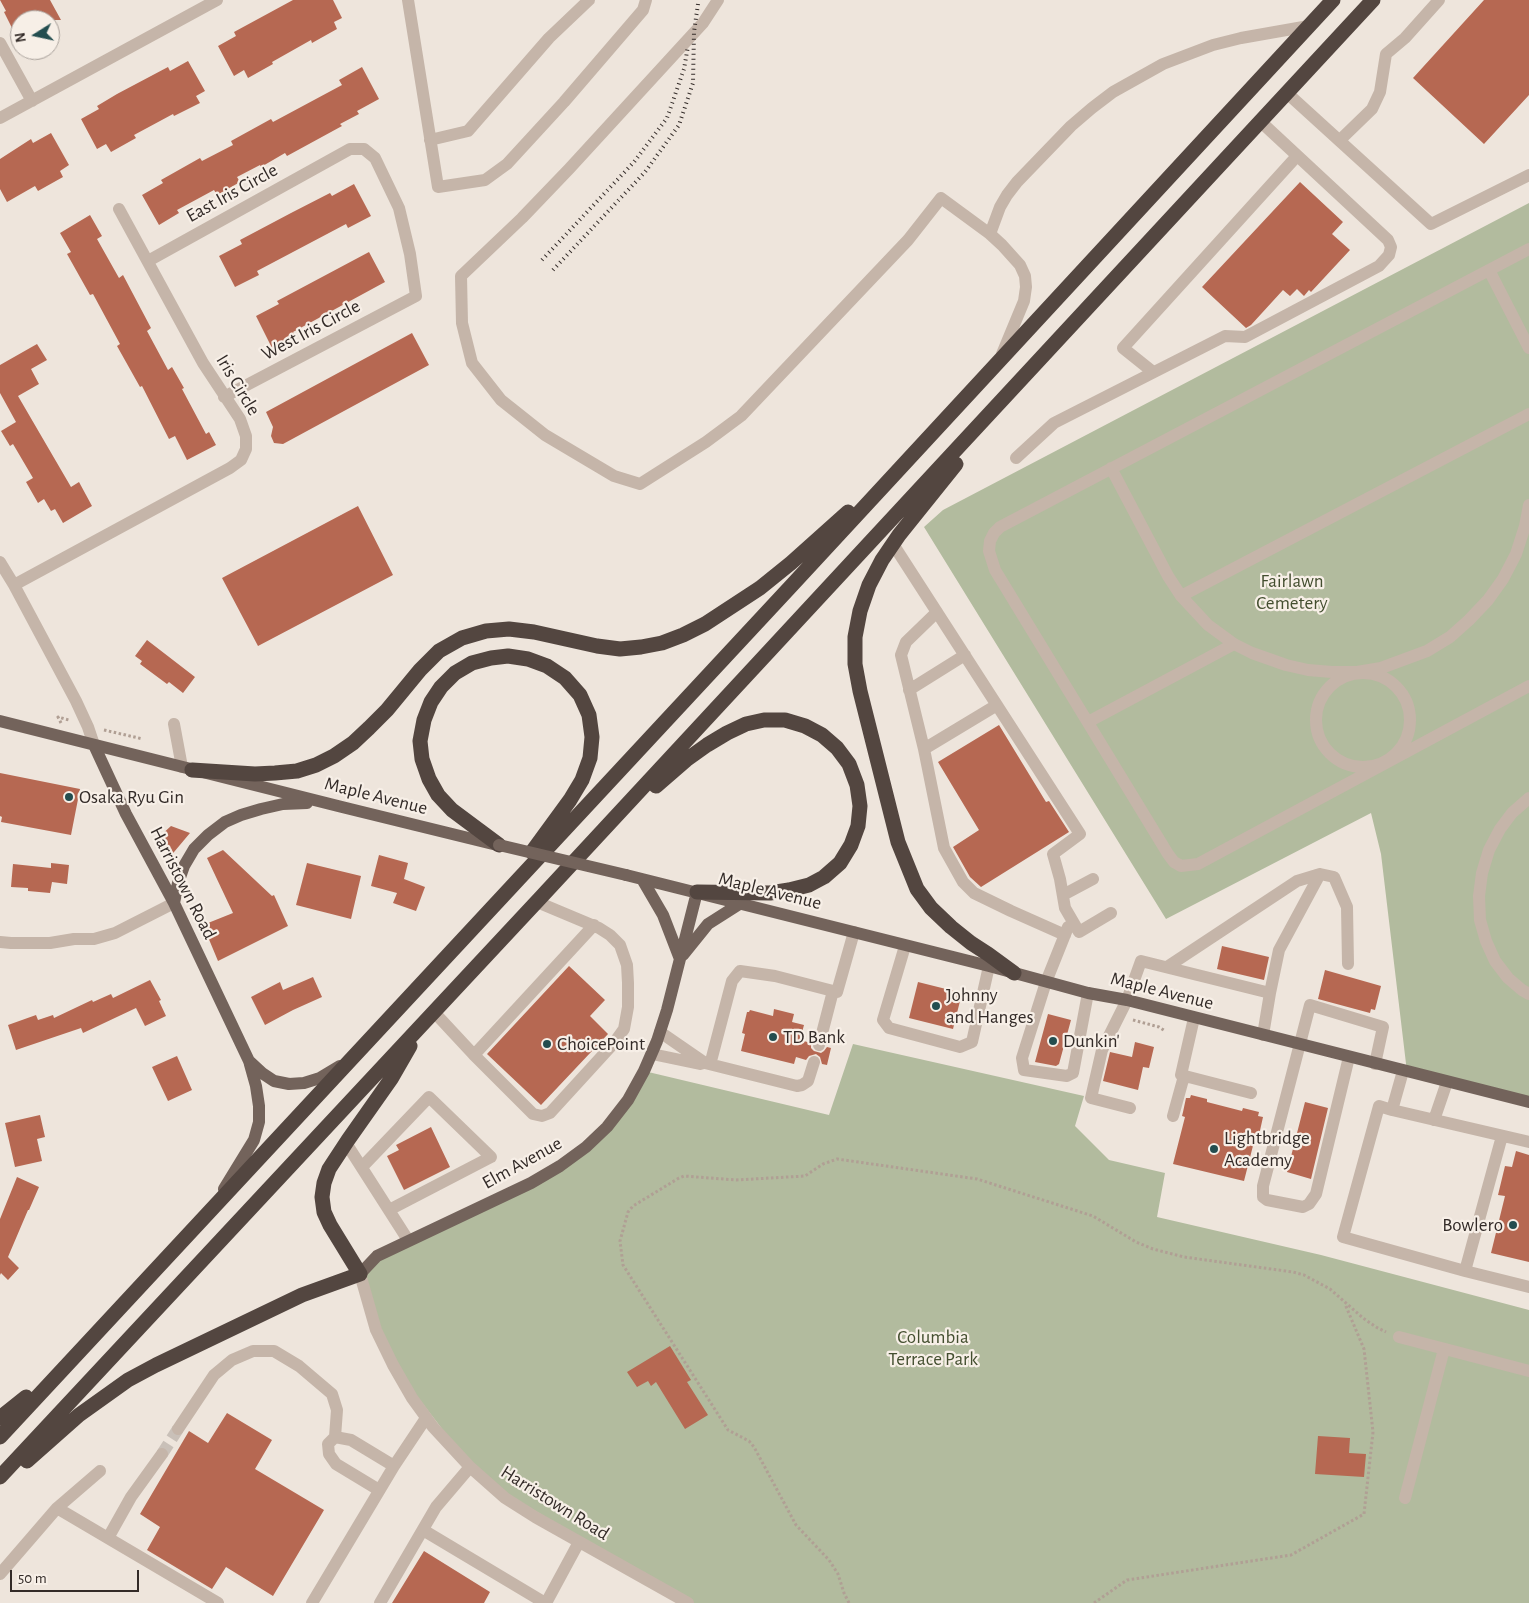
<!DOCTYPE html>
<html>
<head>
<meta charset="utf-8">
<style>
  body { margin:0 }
  #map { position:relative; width:1529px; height:1603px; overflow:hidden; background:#eee5dc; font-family:"Alegreya Sans",sans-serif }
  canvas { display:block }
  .north { position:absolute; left:10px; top:10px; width:50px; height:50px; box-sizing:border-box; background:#f7efe7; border:1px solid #a9a19b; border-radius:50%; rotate:260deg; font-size:14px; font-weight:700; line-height:20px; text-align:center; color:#332b28 }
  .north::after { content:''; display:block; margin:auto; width:18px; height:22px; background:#234d4f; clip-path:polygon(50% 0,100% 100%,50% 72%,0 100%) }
  .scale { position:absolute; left:10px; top:1570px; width:129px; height:22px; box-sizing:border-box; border:2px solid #332b28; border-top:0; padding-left:6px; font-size:15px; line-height:18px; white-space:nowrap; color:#332b28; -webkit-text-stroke:4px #f7efe7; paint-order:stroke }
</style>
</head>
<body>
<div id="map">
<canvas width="1529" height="1603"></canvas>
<div class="north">N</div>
<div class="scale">50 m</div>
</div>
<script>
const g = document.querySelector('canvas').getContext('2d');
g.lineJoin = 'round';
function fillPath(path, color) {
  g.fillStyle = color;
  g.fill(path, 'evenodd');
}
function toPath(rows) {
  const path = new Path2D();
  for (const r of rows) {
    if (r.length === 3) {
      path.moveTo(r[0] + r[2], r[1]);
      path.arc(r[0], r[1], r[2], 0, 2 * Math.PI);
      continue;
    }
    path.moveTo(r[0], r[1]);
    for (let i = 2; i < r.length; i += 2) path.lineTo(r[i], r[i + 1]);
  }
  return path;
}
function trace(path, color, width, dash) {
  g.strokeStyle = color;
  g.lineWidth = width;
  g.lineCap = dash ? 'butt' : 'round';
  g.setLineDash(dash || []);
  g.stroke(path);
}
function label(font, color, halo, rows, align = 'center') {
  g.font = font + ' "Alegreya Sans",sans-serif';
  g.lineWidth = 4.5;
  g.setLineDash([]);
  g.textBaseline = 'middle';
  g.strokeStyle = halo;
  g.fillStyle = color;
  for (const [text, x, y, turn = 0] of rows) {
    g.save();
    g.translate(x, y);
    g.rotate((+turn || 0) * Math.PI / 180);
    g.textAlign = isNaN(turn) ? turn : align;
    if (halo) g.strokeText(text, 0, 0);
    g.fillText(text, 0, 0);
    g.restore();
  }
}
const green = toPath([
  [1529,203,1529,1102,1407,1072,1381,854,1371,813,1166,919,924,527,943,510],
  [853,1044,1084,1096,1075,1126,1109,1160,1165,1173,1157,1217,1321,1255,1529,1310,1529,1603,688,1603,479,1477,393,1365,360,1274,408,1240,531,1183,586,1147,644,1071,829,1115]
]);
const building = toPath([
  [0,0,50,0,61,20,20,20,20,44,4,12,6,11],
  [293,0,333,0,342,18,334,22,337,29,312,43,311,40,272,62,273,64,248,78,244,70,234,76,218,46,236,36,234,32],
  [1484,0,1529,0,1529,95,1484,144,1413,78],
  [188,61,205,91,196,96,200,103,174,116,173,114,134,135,136,138,111,152,106,144,97,149,81,119,99,109,97,106,117,94,168,67,170,71],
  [362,67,379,99,357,111,359,114,340,124,342,126,287,156,285,153,261,167,260,165,237,177,240,182,217,195,214,190,177,210,179,213,159,225,142,195,163,183,161,180,200,158,202,161,233,145,231,141,271,119,273,122,342,85,339,80],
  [51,133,69,165,60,171,63,177,38,191,35,186,7,202,0,189,0,159,31,139,33,143],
  [1300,182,1343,222,1332,234,1350,250,1311,292,1309,290,1304,296,1297,289,1290,296,1283,290,1251,325,1246,328,1202,287],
  [354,184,371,216,348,228,346,224,257,271,259,275,235,287,219,256,242,244,240,240,291,213,330,193,332,196],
  [90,215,102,236,97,239,119,278,123,275,151,328,147,331,168,370,172,367,184,388,182,389,206,434,209,432,216,445,187,460,175,436,169,439,142,386,140,387,117,346,120,344,93,294,90,295,67,254,71,252,60,233],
  [369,252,385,282,293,332,295,336,272,348,256,316,279,304,277,301],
  [412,333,429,365,283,444,274,443,271,436,273,427,266,412],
  [37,344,47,360,31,369,39,384,18,396,71,487,79,482,92,506,63,523,55,509,51,511,44,499,38,503,26,482,33,478,13,444,10,446,1,431,16,422,0,393,0,365],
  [358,506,393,575,258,646,222,578],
  [147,640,195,677,183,693,169,682,167,684,140,664,142,661,135,656],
  [999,725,1046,802,1049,801,1069,832,981,887,970,877,953,847,979,830,938,762],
  [0,773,80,789,71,835,1,822,2,817,0,816],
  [171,826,190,833,169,858,160,836],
  [223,850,272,896,274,895,288,926,218,961,203,925,233,913,207,858],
  [379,855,408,863,404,879,425,887,416,911,393,903,397,893,371,886],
  [51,863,69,865,67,884,52,882,50,893,28,891,28,888,11,887,13,864,51,868],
  [307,863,361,876,351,919,296,905],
  [1222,946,1269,957,1264,980,1217,969],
  [569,966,605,1000,590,1016,608,1034,541,1105,487,1054],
  [1325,970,1381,986,1375,1010,1371,1009,1370,1013,1318,999],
  [313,977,322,997,293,1010,265,1025,251,997,280,982,283,990],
  [150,980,161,1000,159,1001,166,1016,145,1026,136,1008,83,1033,81,1028,16,1050,8,1025,36,1015,38,1020,53,1015,54,1018,92,1000,93,1002,111,994,113,998],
  [918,982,962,993,953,1029,909,1018],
  [774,1009,794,1014,792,1022,804,1025,800,1040,811,1043,811,1048,814,1051,821,1053,824,1051,827,1047,831,1048,827,1065,822,1064,820,1057,816,1054,809,1056,806,1060,796,1057,794,1064,741,1051,745,1034,742,1033,747,1012,749,1012,750,1010,773,1016],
  [1048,1014,1071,1020,1059,1064,1056,1066,1035,1062],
  [1135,1042,1154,1047,1149,1068,1143,1067,1138,1090,1103,1081,1110,1052,1132,1057],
  [177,1056,192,1090,168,1101,152,1067],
  [1191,1095,1207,1099,1207,1102,1242,1111,1243,1108,1259,1112,1258,1116,1263,1117,1259,1135,1256,1134,1244,1181,1173,1164,1185,1117,1182,1116,1183,1112,1186,1098,1190,1098],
  [1305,1102,1328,1108,1311,1179,1287,1172],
  [40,1115,45,1137,37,1139,42,1161,15,1167,5,1123],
  [431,1127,450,1167,404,1190,387,1156,399,1150,396,1145],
  [1516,1151,1529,1155,1529,1262,1491,1253,1505,1196,1498,1195,1505,1166,1512,1167],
  [17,1177,39,1187,29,1210,28,1210,8,1257,19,1268,8,1280,1,1273,0,1275,0,1219],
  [670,1346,691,1380,687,1382,708,1415,685,1429,656,1382,651,1386,648,1381,637,1387,627,1372],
  [227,1413,272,1440,255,1469,324,1510,273,1596,226,1567,212,1589,147,1550,160,1527,140,1514,189,1431,208,1443],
  [1318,1436,1350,1438,1349,1453,1366,1454,1364,1477,1315,1474],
  [424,1551,490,1592,484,1603,392,1603]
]);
const minorTunnel = toPath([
  [162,1454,178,1429]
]);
const path = toPath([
  [61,723,58,717,69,720],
  [104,730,143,739],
  [1133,1020,1159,1027,1165,1031],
  [849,1603,844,1593,838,1574,829,1560,796,1525,754,1447,749,1441,728,1430,623,1265,620,1241,628,1212,633,1206,679,1178,684,1176,736,1180,805,1176,823,1164,837,1159,977,1179,1093,1216,1136,1242,1153,1249,1184,1257,1293,1272,1304,1275,1330,1289,1363,1318,1376,1327,1386,1332],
  [1094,1603,1127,1580,1291,1555,1364,1514,1373,1432,1364,1349,1345,1304]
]);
const minor = toPath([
  [408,0,438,187,485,180,507,164,564,102,643,10,646,0],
  [718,0,703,23,569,169,522,218,461,276,462,323,472,363,501,400,545,435,614,476,640,484,706,442,741,416,908,240,941,198,990,234,1002,245,1020,265,1025,276,1026,287,1024,301,1002,354],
  [0,43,32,101],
  [1287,93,1431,224,1529,175],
  [0,118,217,0],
  [430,140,468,131,549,38,589,0],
  [1340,140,1372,109,1380,92,1386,54,1405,38,1439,0],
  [990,234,1000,207,1007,195,1017,182,1071,126,1092,108,1113,92,1163,64,1213,45,1241,38,1309,26],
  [1529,249,1000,527,994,533,990,541,989,551,995,570,1168,854,1174,862,1181,866,1198,864,1529,686],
  [148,261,350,149,364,149,375,158,399,208,410,254,416,296,224,397],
  [1489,270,1529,348],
  [1153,372,1123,348,1297,156],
  [1016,458,1054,423,1225,336,1245,337,1379,266,1389,255,1391,247,1388,240,1260,121],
  [1111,468,1168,576,1181,596,1208,625,1234,644,1252,653,1286,665,1308,670,1332,672,1357,672,1381,668,1427,651,1450,637,1469,620,1488,600,1503,579,1516,554,1525,526,1529,505],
  [893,544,1080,834,1053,854,1060,879,1065,908,1079,932,1111,913],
  [0,562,14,585,76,701,88,727,94,745],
  [14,585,230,468,241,460,246,449,246,436,240,419,203,363,119,209],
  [1181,596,1529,414],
  [937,612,906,642,901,655,924,749,944,848,963,882,974,893,1011,911,1065,935],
  [1363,720,47],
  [909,690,965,655],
  [1088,722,1234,644],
  [174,724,182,767],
  [924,749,997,705],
  [1529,798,1512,813,1500,829,1489,850,1482,873,1479,896,1480,920,1486,941,1495,961,1508,978,1522,990,1529,994],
  [1063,895,1093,879],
  [1068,927,1046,982,1022,1058,1024,1070,1067,1076,1073,1073,1088,993],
  [0,942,11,943,50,943,74,939,94,939,115,933,174,903],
  [905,946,883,1020,889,1028,960,1047,972,1042,989,966],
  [1167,967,1297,881,1320,874,1334,877,1347,907,1348,964],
  [1270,993,1279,950,1320,874],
  [434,1012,474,1055,533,1114,542,1116,550,1113,614,1043,624,1029,628,1007,628,983,627,965,620,945,610,935,599,928,537,902],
  [1194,1018,1181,1075,1251,1093],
  [660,1032,705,1063,797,1086,802,1085,808,1081,814,1062],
  [819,1045,833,991],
  [652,1054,700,1064,711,1061,732,981,740,971,775,976,837,992,854,932],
  [474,1055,594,925],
  [1349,1057,1316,1194,1309,1204,1303,1207,1267,1200,1263,1197,1263,1186,1310,1005,1383,1027,1375,1064],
  [1403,1071,1392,1110,1529,1142],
  [1130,1108,1091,1098,1102,1050,1127,1000,1141,961,1270,993,1263,1035],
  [1392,1110,1379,1106,1343,1237,1465,1271],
  [1173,1116,1184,1076],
  [1434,1120,1447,1082],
  [1502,1136,1465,1271,1529,1287],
  [346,1143,408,1240],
  [362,1167,429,1097,491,1157,389,1210],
  [360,1274,376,1330,393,1365,412,1398,433,1427,470,1467,505,1498,535,1517,688,1603],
  [1399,1337,1529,1371],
  [178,1429,214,1375,232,1360,253,1351,274,1351,299,1366,332,1394,337,1410,335,1437,328,1444,329,1454,336,1464,379,1490],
  [335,1437,351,1440,394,1466],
  [1405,1498,1444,1349],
  [57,1508,100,1471],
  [423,1530,545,1603],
  [108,1538,131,1497,162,1454],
  [0,1574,57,1508,218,1603],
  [312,1603,394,1466,426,1418],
  [380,1603,436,1507,470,1467],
  [546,1603,579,1542]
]);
const major = toPath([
  [0,721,342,807,497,845],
  [94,745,126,814,174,903,249,1061,256,1086,259,1106,259,1122,254,1140,224,1189],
  [626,875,989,966,1088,993,1127,1000,1529,1102],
  [642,879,663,915,680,959],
  [174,903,178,883,184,866,194,849,208,835,225,822,241,815,261,809,283,804,307,803],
  [683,955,708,924,741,903],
  [249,1061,262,1073,274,1081,289,1084,304,1083,320,1078,340,1066],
  [360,1274,377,1256,531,1183,560,1166,586,1147,607,1127,628,1100,644,1071,657,1041,667,1010,697,892]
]);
const highway = toPath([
  [956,464,899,535,882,560,869,585,860,611,855,637,855,664,860,691,898,842,917,889,931,908,951,927,971,943,988,954,1014,973],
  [192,770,255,774,275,773,297,771,316,765,334,756,353,743,369,728,387,710,420,670,439,651,462,638,486,631,509,629,534,632,597,646,620,649,641,647,662,643,683,635,705,624,760,588,791,563,848,512],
  [656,786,686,760,707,745,727,733,746,724,764,720,785,720,805,726,822,735,837,748,849,764,857,785,860,806,858,826,851,845,840,863,824,877,809,885,789,890,770,893,697,892],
  [499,845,452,810,438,795,429,779,422,759,420,741,424,720,431,702,441,687,455,673,472,663,491,658,508,656,528,659,547,666,565,678,580,695,589,715,592,737,590,758,582,780,570,800,532,852],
  [0,1418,26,1397],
  [0,1437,793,584,1333,0],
  [27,1461,79,1415,128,1380,156,1365,302,1295,360,1274,330,1225,324,1212,322,1197,324,1183,329,1169,348,1140,391,1079,410,1046],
  [0,1477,543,895,1373,0]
]);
const rail = toPath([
  [542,260,634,162,667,118,684,69,688,46],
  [553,270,645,172,679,125,693,83,694,32,698,4]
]);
const majorBridge = toPath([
  [499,845,626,875]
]);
const markers = [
  [69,797,5,"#234d4f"],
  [936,1006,5,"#234d4f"],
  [773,1037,5,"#234d4f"],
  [1053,1041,5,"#234d4f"],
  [547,1044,5,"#234d4f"],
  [1214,1149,5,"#234d4f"],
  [1513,1225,5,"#234d4f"]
];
const streetNames = [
  ["East Iris Circle",232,193,-29],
  ["West Iris Circle",311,330,-28],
  ["Iris Circle",238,385,59],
  ["Maple Avenue",376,796,14],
  ["Harristown Road",183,883,63],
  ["Maple Avenue",770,891,14],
  ["Maple Avenue",1162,991,14],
  ["Elm Avenue",522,1163,-29],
  ["Harristown Road",555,1503,32]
];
const parkNames = [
  ["Fairlawn",1292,581],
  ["Cemetery",1292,603],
  ["Columbia",933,1337],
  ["Terrace Park",933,1359]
];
const poiNames = [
  ["Osaka Ryu Gin",79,797],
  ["Johnny",946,995],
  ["and Hanges",946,1017],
  ["TD Bank",783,1037],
  ["Dunkin'",1063,1041],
  ["ChoicePoint",557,1044],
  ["Lightbridge",1224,1138],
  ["Academy",1224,1160],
  ["Bowlero",1503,1225,"right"]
];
fillPath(green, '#b2bb9e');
fillPath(building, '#b66852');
trace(minorTunnel, '#c9c0b8', 12, [12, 6]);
trace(path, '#b09f94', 3, [2.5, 2.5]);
trace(minor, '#c5b5a9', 12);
trace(major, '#73635b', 12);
trace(highway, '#534640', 15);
trace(rail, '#332b28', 4, [1, 4]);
trace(majorBridge, '#73635b', 12);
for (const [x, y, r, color] of markers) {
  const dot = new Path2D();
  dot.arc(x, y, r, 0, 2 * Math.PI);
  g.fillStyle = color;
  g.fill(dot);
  trace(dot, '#f7efe7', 2);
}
label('19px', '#332b28', '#f7efe7', streetNames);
label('19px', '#434e2f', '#f7efe7', parkNames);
label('19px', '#332b28', '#f7efe7', poiNames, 'left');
</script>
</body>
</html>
